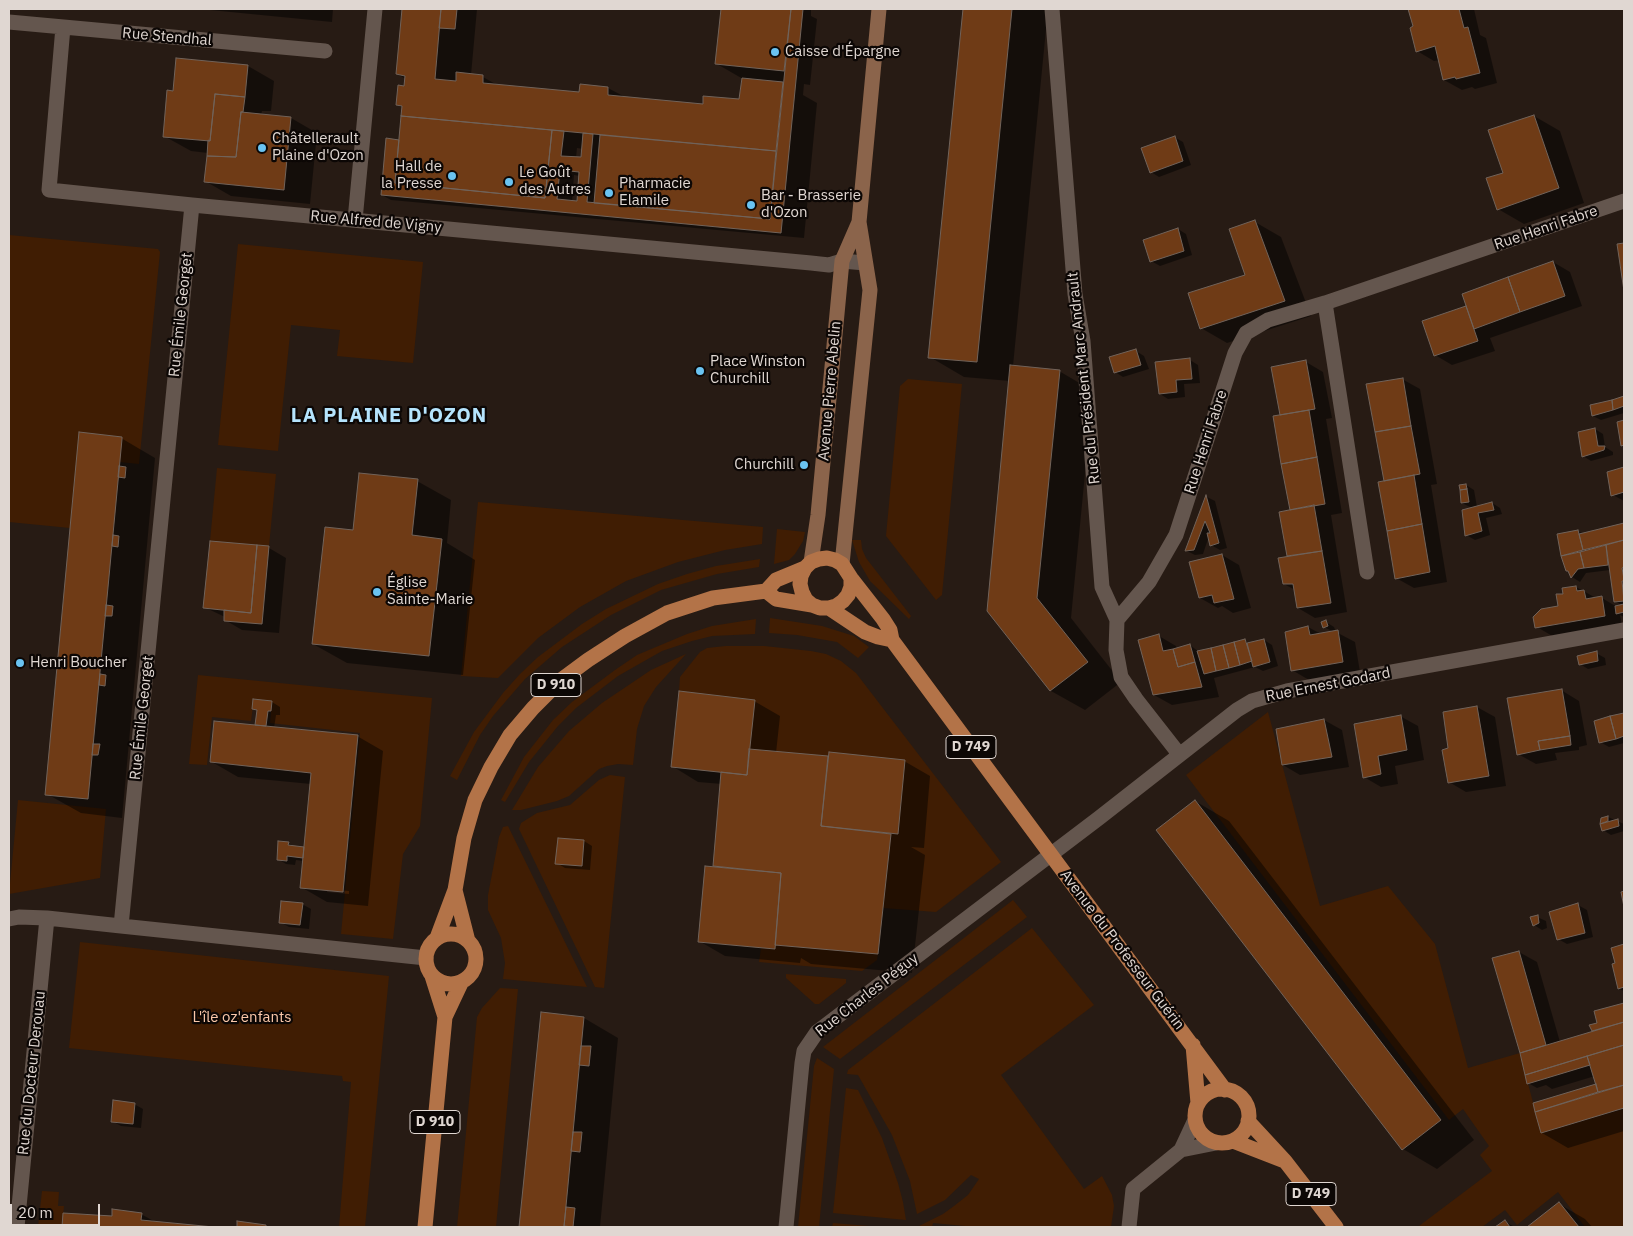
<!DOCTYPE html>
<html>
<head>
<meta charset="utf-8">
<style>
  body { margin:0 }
  #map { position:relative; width:1633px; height:1236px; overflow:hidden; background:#271b14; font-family:"IBM Plex Sans",sans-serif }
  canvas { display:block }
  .frame { position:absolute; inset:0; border:10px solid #e0d7d2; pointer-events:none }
  .scale { position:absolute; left:10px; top:1204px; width:90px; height:22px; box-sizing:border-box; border:2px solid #e0d7d2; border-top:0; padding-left:6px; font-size:15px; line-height:18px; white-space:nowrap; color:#e0d7d2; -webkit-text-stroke:4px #0c0705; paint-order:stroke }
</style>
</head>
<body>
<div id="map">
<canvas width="1633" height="1236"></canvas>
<div class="frame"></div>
<div class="scale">20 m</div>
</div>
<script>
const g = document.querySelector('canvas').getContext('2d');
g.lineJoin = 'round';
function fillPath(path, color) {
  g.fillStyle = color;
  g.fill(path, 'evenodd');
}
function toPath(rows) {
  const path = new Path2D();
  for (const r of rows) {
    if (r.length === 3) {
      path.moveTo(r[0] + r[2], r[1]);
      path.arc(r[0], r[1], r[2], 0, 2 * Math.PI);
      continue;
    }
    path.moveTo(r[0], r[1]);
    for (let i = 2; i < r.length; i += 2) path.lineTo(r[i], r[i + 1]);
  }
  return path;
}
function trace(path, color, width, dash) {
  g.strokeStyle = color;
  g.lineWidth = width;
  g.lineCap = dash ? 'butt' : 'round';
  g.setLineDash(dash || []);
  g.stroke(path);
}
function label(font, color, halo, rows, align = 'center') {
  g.font = font + ' "IBM Plex Sans",sans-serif';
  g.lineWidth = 4.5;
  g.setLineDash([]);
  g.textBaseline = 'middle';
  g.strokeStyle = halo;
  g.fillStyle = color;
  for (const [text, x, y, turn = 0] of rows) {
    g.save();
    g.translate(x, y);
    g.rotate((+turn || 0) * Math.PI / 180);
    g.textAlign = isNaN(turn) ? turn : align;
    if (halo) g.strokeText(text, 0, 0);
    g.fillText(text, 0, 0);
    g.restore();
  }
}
const green = toPath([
  [9,235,158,249,160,252,139,464,119,462,121,437,79,432,70,528,9,522],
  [238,244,423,262,413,363,337,356,340,330,291,325,278,451,218,445],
  [908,379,962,384,942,595,936,600,886,536,900,386],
  [217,468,276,474,269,546,210,541],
  [478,502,763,527,762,544,725,550,678,562,626,581,580,607,538,638,498,678,461,676],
  [777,529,805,532,803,541,795,554,789,560,774,564],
  [852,540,861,540,862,549,866,558,911,616,909,619,870,581,859,562],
  [760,559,759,567,717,574,661,590,611,615,562,647,525,679,493,716,480,735,457,780,450,776,474,732,503,693,520,674,538,657,582,624,606,609,658,584,687,574,716,566],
  [770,618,822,626,854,636,869,647,858,658,837,642,797,635,769,633],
  [756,619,755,634,712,636,692,641,662,651,618,676,576,708,558,726,529,762,505,802,501,800,524,757,553,720,572,702,615,670,637,655,687,634,712,626],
  [726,646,764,646,811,651,826,654,841,661,856,673,1001,862,936,912,883,908,891,834,898,834,904,760,829,752,828,756,749,749,754,700,679,691,680,677,700,652,707,648],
  [686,654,656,687,644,706,637,729,633,765,618,764,607,766,599,769,569,796,557,801,521,810,512,810,538,767,569,731,602,703,651,670],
  [198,675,432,698,420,826,403,854,393,939,341,934,360,733,270,723,272,701,254,699,251,721,212,717,207,765,189,764],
  [1268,712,1320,906,1388,886,1435,944,1468,1068,1520,1053,1541,1133,1624,1109,1624,1227,1585,1227,1558,1192,1517,1225,1505,1210,1482,1227,1419,1226,1492,1171,1480,1155,1489,1146,1463,1109,1449,1120,1186,775],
  [610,775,625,777,604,988,595,987,519,829,521,823,537,813,570,805,599,780],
  [18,800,106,809,100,878,9,894],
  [508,826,587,987,503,979,505,963,501,938,488,910,488,895,499,837,503,827],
  [1013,900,1027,917,840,1059,823,1047],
  [1032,928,1094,1005,1001,1075,1084,1189,1102,1176,1112,1195,1114,1206,1111,1227,976,1227,933,1223,932,1227,917,1227,943,1214,954,1206,968,1195,979,1179,971,1175,945,1200,917,1214,910,1181,892,1135,858,1075,847,1074,848,1070],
  [80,942,389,976,365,1227,339,1227,351,1082,343,1081,342,1076,69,1048],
  [775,945,878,954,877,960,862,971,759,962,761,948,774,949],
  [786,974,846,979,846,983,819,1004,815,1004,786,978],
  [500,988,518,989,496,1227,457,1227,477,1017,482,1008],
  [817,1058,834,1069,819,1227,798,1227,814,1066],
  [846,1088,858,1090,882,1138,898,1183,903,1202,906,1220,833,1213],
  [42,1191,59,1192,58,1206,64,1206,62,1227,38,1227],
  [833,1223,881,1227,832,1227]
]);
const shadow = toPath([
  [200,9,333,9,332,22],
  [403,9,477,9,471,75,483,77,499,86,580,93,608,88,625,97,704,105,741,101,743,79,717,64,722,9,808,9,811,10,811,16,817,19,810,85,804,84,803,95,817,103,804,238,391,200,382,195,400,141,403,108,397,105,405,87,406,79,397,74],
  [577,148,583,149,582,159,576,158],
  [574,175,580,176,579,203,572,202],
  [964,9,1048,9,1013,366,1059,371,1093,391,1071,618,1121,682,1085,710,1051,691,988,611,1010,381,964,377,930,357],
  [1409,9,1474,9,1480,35,1486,38,1497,83,1475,89,1472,87,1462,90,1444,80,1440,60,1434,61,1417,51,1414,27],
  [248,66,274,81,271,111,262,111,261,115,291,118,317,133,310,204,231,196,205,181,208,153,191,151,164,136,174,92],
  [1534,116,1560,131,1584,203,1524,224,1498,209,1505,174],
  [1174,137,1183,142,1191,165,1159,177,1151,172],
  [1255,222,1281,237,1311,316,1227,343,1201,328,1247,275],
  [1178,229,1186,234,1192,255,1160,266,1151,261],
  [1553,262,1570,272,1582,306,1490,338,1495,351,1452,365,1435,355,1423,322,1467,307],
  [1136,351,1144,356,1149,369,1123,377,1115,372],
  [1190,360,1198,365,1200,383,1184,384,1185,397,1168,399,1160,394],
  [1306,362,1323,372,1332,418,1326,419,1342,513,1331,515,1347,612,1315,618,1298,608,1295,590,1284,584,1289,557,1280,513,1291,511,1281,416],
  [1402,379,1420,389,1437,484,1431,485,1447,582,1414,588,1396,578,1385,482],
  [1624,397,1624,413,1601,420,1593,416,1592,406],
  [1595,429,1603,434,1605,447,1613,452,1613,455,1591,461,1583,456],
  [121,438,155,458,122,818,81,813,47,794],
  [1624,469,1624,501,1613,495,1609,473],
  [417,481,451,500,447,543,475,560,463,675,347,663,313,644,354,531],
  [1466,485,1474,490,1477,507,1492,503,1500,508,1502,514,1486,518,1490,535,1475,540,1466,535,1472,508,1462,503],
  [1207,497,1215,501,1227,548,1220,550,1211,545,1209,536,1203,554,1195,555,1187,551],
  [1624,524,1624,617,1620,615,1622,625,1554,637,1537,627,1560,607,1565,595,1576,587,1596,598,1602,598,1617,607,1623,606,1615,601,1610,570,1586,573,1580,582,1572,577,1570,572,1567,570,1559,535,1578,531,1584,534],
  [211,542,269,548,286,558,279,633,242,630,225,620,225,617,204,607],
  [1222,555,1239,565,1251,608,1233,613,1222,606,1218,608,1200,598],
  [1326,622,1334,627,1336,632,1355,642,1360,672,1309,680,1292,670,1308,627,1321,634,1334,632,1324,627],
  [1159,636,1176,646,1177,649,1190,645,1199,652,1245,641,1250,643,1264,640,1272,645,1278,666,1263,671,1255,667,1214,678,1219,697,1172,705,1154,695],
  [1596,653,1605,658,1606,665,1588,669,1580,664],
  [1561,690,1579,701,1587,745,1579,747,1579,750,1555,753,1557,760,1536,764,1518,754],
  [754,701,780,716,776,753,829,758,904,761,930,776,924,848,911,847,925,855,912,973,811,964,801,958,800,963,725,956,699,941,720,868,714,865,722,784,698,782,672,766],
  [272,702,280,707,280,715,276,715,274,728,357,736,383,751,368,906,327,902,301,887,303,861,296,860,295,865,286,864,278,859,288,843,296,847,305,848,311,784,238,777,212,762,261,727,257,724,258,711,254,709],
  [327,889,349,891,349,894,327,892],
  [1477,707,1495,717,1506,786,1466,792,1449,782,1450,748,1444,713],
  [1624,714,1624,743,1609,747,1600,742,1595,722],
  [1400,716,1418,726,1424,760,1395,766,1398,784,1381,787,1364,777],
  [1324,720,1342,730,1349,767,1300,775,1283,765],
  [1195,801,1229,821,1474,1140,1437,1169,1403,1149,1158,830],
  [1608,817,1624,824,1624,831,1611,835,1603,830,1602,819],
  [584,841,592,846,590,870,565,868,557,863],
  [302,904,311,909,309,929,289,927,280,922],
  [1578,905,1587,910,1593,937,1567,944,1558,939],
  [1537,917,1546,921,1547,928,1542,930,1534,925],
  [1624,945,1624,991,1619,989,1617,964,1612,948],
  [1519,952,1537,962,1560,1042,1593,1032,1591,1026,1598,1023,1596,1012,1624,1004,1624,1131,1568,1148,1542,1133,1534,1104,1597,1085,1595,1076,1552,1089,1546,1085,1537,1088,1528,1083,1521,1052],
  [542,1013,584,1018,618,1038,600,1227,520,1227],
  [134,1104,143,1109,141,1128,121,1126,112,1121],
  [1559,1204,1585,1219,1592,1227,1529,1227],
  [64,1214,113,1218,141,1214,157,1223,201,1227,63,1227],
  [1505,1222,1515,1227,1498,1227]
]);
const building = toPath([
  [402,9,441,9,435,79,456,81,456,72,483,75,483,83,579,92,580,84,608,87,608,95,703,104,703,96,739,99,742,78,783,82,776,151,401,116,402,106,396,105,398,85,404,86,405,76,396,74,402,9],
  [441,9,457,9,455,29,439,28,441,9],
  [721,9,791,9,784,71,715,64,721,9],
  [791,9,803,9,781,233,381,195,386,138,399,140,395,183,545,198,552,130,564,131,561,156,581,157,583,133,593,134,587,202,770,219,791,9],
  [560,170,579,172,577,201,557,199,560,170],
  [963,9,1012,9,977,362,928,358,963,9],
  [1408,9,1459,9,1464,28,1468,27,1480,73,1456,79,1455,77,1443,80,1435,46,1416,52,1410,28,1413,26,1408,9],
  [176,58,248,65,245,97,215,94,210,141,163,137,167,90,173,91,176,58],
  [215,94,245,97,243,112,241,112,236,157,207,156,208,140,210,141,215,94],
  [241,112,291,117,284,190,204,182,207,156,236,157,241,112],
  [1534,115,1559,188,1497,210,1486,178,1503,173,1488,130,1534,115],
  [401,116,552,130,545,198,395,183,401,116],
  [600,135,776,151,770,219,594,203,600,135],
  [1175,136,1183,161,1150,173,1141,148,1175,136],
  [1255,220,1285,301,1200,329,1188,293,1245,275,1229,229,1255,220],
  [1178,228,1184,251,1150,262,1143,240,1178,228],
  [1624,243,1624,291,1617,244,1624,243],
  [1553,261,1565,296,1520,312,1508,277,1553,261],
  [1508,277,1520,312,1474,329,1462,294,1508,277],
  [1466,306,1478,341,1434,356,1422,321,1466,306],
  [1136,349,1141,365,1114,373,1109,357,1136,349],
  [1190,358,1192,379,1176,380,1177,392,1159,394,1155,362,1190,358],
  [1306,360,1315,409,1280,415,1271,367,1306,360],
  [1010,365,1060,370,1037,598,1088,662,1050,691,987,611,1010,365],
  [1403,378,1411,426,1375,432,1366,384,1403,378],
  [1624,396,1624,406,1613,410,1612,400,1624,396],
  [1612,400,1613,410,1592,416,1590,405,1612,400],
  [1309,410,1317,457,1281,464,1273,416,1309,410],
  [1624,420,1624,445,1621,446,1617,422,1624,420],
  [1411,426,1420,474,1384,481,1375,432,1411,426],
  [1595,428,1598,446,1605,446,1604,450,1582,457,1578,432,1595,428],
  [79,432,122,437,122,439,88,799,45,795,79,432],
  [1317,457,1325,504,1290,510,1281,464,1317,457],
  [119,466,126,467,125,478,118,477,119,466],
  [1624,467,1624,492,1611,496,1607,472,1624,467],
  [359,473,418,479,412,535,442,539,429,656,312,644,325,527,353,530,359,473],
  [1414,475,1422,524,1387,531,1378,482,1414,475],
  [1466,484,1467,489,1460,490,1459,485,1466,484],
  [1467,489,1469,502,1461,503,1460,490,1467,489],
  [1206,495,1219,543,1210,546,1207,533,1210,533,1205,521,1194,550,1185,551,1206,495],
  [1492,502,1494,510,1478,513,1482,531,1465,536,1462,510,1492,502],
  [1314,505,1322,551,1287,556,1279,512,1314,505],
  [1624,523,1624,540,1583,550,1579,534,1624,523],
  [1422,524,1430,572,1395,579,1387,531,1422,524],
  [1578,530,1583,550,1561,556,1557,534,1578,530],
  [113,535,119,536,118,547,112,546,113,535],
  [1624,540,1624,567,1622,568,1624,579,1624,581,1622,581,1624,601,1614,602,1606,545,1624,540],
  [210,541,257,545,251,613,203,608,210,541],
  [257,545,269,546,262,624,224,621,224,610,251,613,257,545],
  [1606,545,1608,565,1584,568,1580,552,1606,545],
  [1322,551,1331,603,1297,608,1293,584,1283,584,1278,558,1322,551],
  [1580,552,1584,568,1578,569,1571,578,1568,571,1566,571,1561,556,1580,552],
  [1222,554,1234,599,1214,603,1212,595,1199,598,1189,562,1222,554],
  [1576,586,1577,591,1584,590,1586,599,1602,596,1605,616,1535,628,1533,617,1541,609,1558,606,1556,594,1563,594,1562,588,1576,586],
  [1624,604,1624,612,1616,614,1615,606,1624,604],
  [106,605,113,606,112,616,105,616,106,605],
  [1326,620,1328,626,1323,628,1321,622,1326,620],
  [1308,626,1310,635,1338,630,1343,662,1291,671,1285,632,1308,626],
  [1159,634,1163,651,1173,649,1178,667,1195,662,1202,687,1153,695,1138,640,1159,634],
  [1245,639,1252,661,1240,665,1234,642,1245,639],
  [1264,639,1270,662,1253,667,1247,643,1264,639],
  [1234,642,1240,665,1229,668,1223,645,1234,642],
  [1190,644,1195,662,1178,667,1173,649,1190,644],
  [1223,645,1229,668,1216,671,1211,648,1223,645],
  [1211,648,1216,671,1204,674,1197,651,1211,648],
  [1597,651,1598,661,1579,665,1577,656,1597,651],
  [100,674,106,675,105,686,99,685,100,674],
  [1562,689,1570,736,1538,741,1540,750,1517,755,1507,698,1562,689],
  [679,691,755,700,747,775,671,767,679,691],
  [253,699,272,701,271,711,268,711,266,726,255,725,257,710,252,709,253,699],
  [1477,706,1489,776,1448,783,1442,750,1448,748,1443,712,1477,706],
  [1624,713,1624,736,1616,739,1610,716,1624,713],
  [1401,715,1407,750,1378,756,1381,774,1363,778,1354,724,1401,715],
  [1610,716,1616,739,1599,743,1594,721,1610,716],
  [1324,719,1332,757,1282,765,1276,729,1324,719],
  [214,721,358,735,343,892,300,888,311,773,210,762,214,721],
  [1570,736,1571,745,1540,750,1538,741,1570,736],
  [93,744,100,744,98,755,92,755,93,744],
  [749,749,828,756,821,826,891,834,878,954,775,945,781,873,713,866,721,772,747,775,749,749],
  [829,752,905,760,898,834,821,826,829,752],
  [1195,800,1441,1120,1402,1150,1156,830,1195,800],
  [1608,816,1608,821,1600,824,1601,818,1608,816],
  [1618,819,1619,826,1602,831,1600,824,1618,819],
  [558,838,584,840,582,866,555,864,558,838],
  [278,841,289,842,288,845,304,847,303,858,287,856,287,861,277,860,278,841],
  [705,866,781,873,775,949,698,942,705,866],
  [1624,891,1624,907,1621,892,1624,891],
  [281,901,303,903,300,925,279,923,281,901],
  [1578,903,1585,933,1557,940,1549,912,1578,903],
  [1538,915,1539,923,1533,926,1530,917,1538,915],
  [1624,944,1624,987,1618,989,1612,964,1615,963,1611,948,1624,944],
  [1519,951,1546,1045,1520,1053,1492,958,1519,951],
  [1624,1003,1624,1022,1592,1031,1589,1025,1597,1023,1594,1011,1624,1003],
  [541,1012,584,1017,564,1227,519,1227,541,1012],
  [1624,1022,1624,1045,1525,1075,1520,1053,1624,1022],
  [1624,1045,1624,1085,1598,1092,1587,1056,1624,1045],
  [581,1046,591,1046,589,1066,579,1065,581,1046],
  [1587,1056,1590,1065,1527,1084,1525,1075,1587,1056],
  [1596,1084,1598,1092,1535,1112,1533,1103,1596,1084],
  [1624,1085,1624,1108,1541,1133,1535,1112,1624,1085],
  [113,1100,135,1103,133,1124,111,1122,113,1100],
  [573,1132,582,1132,580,1152,571,1151,573,1132],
  [1559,1202,1579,1227,1527,1227,1559,1202],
  [566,1207,575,1208,573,1227,564,1226,566,1207],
  [112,1209,142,1213,141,1220,214,1227,62,1227,63,1213,112,1216,112,1209],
  [1505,1220,1510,1227,1495,1227,1505,1220],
  [237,1221,266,1225,266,1227,237,1227,237,1221]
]);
const street = toPath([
  [1052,9,1075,294,1083,341,1102,587,1117,620,1116,650,1121,677,1136,699,1179,754],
  [9,22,325,51],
  [63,27,49,190,192,205,811,263,829,265,842,261,865,263],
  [192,205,121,926,426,958],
  [355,220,375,9],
  [1325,303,1367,572],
  [1117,620,1149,582,1176,535,1235,353,1246,333,1268,320,1325,303,1624,201],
  [9,919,19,917,47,918,121,926],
  [1181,1150,1216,1143],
  [17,1227,47,918],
  [786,1227,802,1063,804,1051,817,1032,1099,818,1237,710,1252,701,1287,691,1624,630],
  [1129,1227,1133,1189,1181,1150,1195,1120]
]);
const secondary = toPath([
  [811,562,818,515,842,261,859,222],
  [842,564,870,290,859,222,879,9]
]);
const primary = toPath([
  [851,578,851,587,848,595,843,601,836,606,829,608,820,608,812,605,806,600,802,592,800,584,801,576,805,568,811,562,819,559,827,558,835,560,842,564,851,578,883,619,890,630,892,640,1225,1090],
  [766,591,776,580,805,568],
  [829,608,865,632,878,637,892,640],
  [455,890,468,941],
  [451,959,25],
  [437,938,455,890,464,838,475,800,491,767,510,735,533,708,561,680,588,660,625,636,667,613,713,598,766,591,776,599,812,605],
  [432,976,445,1017],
  [1193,1045,1198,1103],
  [1222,1116,27],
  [1248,1121,1285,1161,1336,1227],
  [1233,1141,1282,1160],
  [425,1227,445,1017,462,981]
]);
const markers = [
  [775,52,5,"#6ac3f1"],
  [262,148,5,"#6ac3f1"],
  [452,176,5,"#6ac3f1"],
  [509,182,5,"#6ac3f1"],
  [609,193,5,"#6ac3f1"],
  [751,205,5,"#6ac3f1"],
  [700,371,5,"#6ac3f1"],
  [804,465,5,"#6ac3f1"],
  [377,592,5,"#6ac3f1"],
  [20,663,5,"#6ac3f1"]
];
const shields = [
  [556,685,50],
  [971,747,50],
  [435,1122,50],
  [1311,1194,50]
];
const shieldNames = [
  ["D 910",556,685],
  ["D 749",971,747],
  ["D 910",435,1122],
  ["D 749",1311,1194]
];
const streetNames = [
  ["Rue Stendhal",167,37,5],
  ["Rue Alfred de Vigny",376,222,5],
  ["Rue Henri Fabre",1546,228,-19],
  ["Rue Émile Georget",181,315,-84],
  ["Rue du Président Marc Andrault",1084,378,-96],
  ["Avenue Pierre Abelin",830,391,-85],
  ["Rue Henri Fabre",1206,442,-72],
  ["Rue Ernest Godard",1328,685,-11],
  ["Rue Émile Georget",142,718,-84],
  ["Avenue du Professeur Guérin",1122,950,53],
  ["Rue Charles Péguy",867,995,-38],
  ["Rue du Docteur Derouau",32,1073,-84]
];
const poiNames = [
  ["Caisse d'Épargne",785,52],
  ["Châtellerault",272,139],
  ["Plaine d'Ozon",272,156],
  ["Hall de",442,167,"right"],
  ["la Presse",442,184,"right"],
  ["Le Goût",519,173],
  ["des Autres",519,190],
  ["Pharmacie",619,184],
  ["Elamile",619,201],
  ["Bar - Brasserie",761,196],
  ["d'Ozon",761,213],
  ["Place Winston",710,362],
  ["Churchill",710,379],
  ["Churchill",794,465,"right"],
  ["Église",387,583],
  ["Sainte-Marie",387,600],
  ["Henri Boucher",30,663]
];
const parkNames = [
  ["L'île oz'enfants",242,1018]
];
const districtNames = [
  ["LA PLAINE D'OZON",389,416]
];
fillPath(green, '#401d03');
fillPath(shadow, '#0007');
fillPath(building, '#6f3b16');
trace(building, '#71635a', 1);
trace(street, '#64564e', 15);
trace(secondary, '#8b644b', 15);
trace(primary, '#b37348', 15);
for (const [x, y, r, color] of markers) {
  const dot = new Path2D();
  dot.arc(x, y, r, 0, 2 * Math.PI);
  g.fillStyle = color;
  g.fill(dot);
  trace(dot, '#0c0705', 2);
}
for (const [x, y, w] of shields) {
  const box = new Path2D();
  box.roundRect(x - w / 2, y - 11.5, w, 23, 4);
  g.fillStyle = '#0c0705';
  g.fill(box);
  trace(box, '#e0d7d2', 1);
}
label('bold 14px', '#e0d7d2', null, shieldNames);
label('15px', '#e0d7d2', '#0c0705', streetNames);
label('15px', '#e0d7d2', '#0c0705', poiNames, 'left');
label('15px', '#fbc8aa', '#0c0705', parkNames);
g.letterSpacing = '1px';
label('bold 20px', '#b5e4fd', '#0c0705', districtNames);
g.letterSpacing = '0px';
</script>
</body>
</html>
